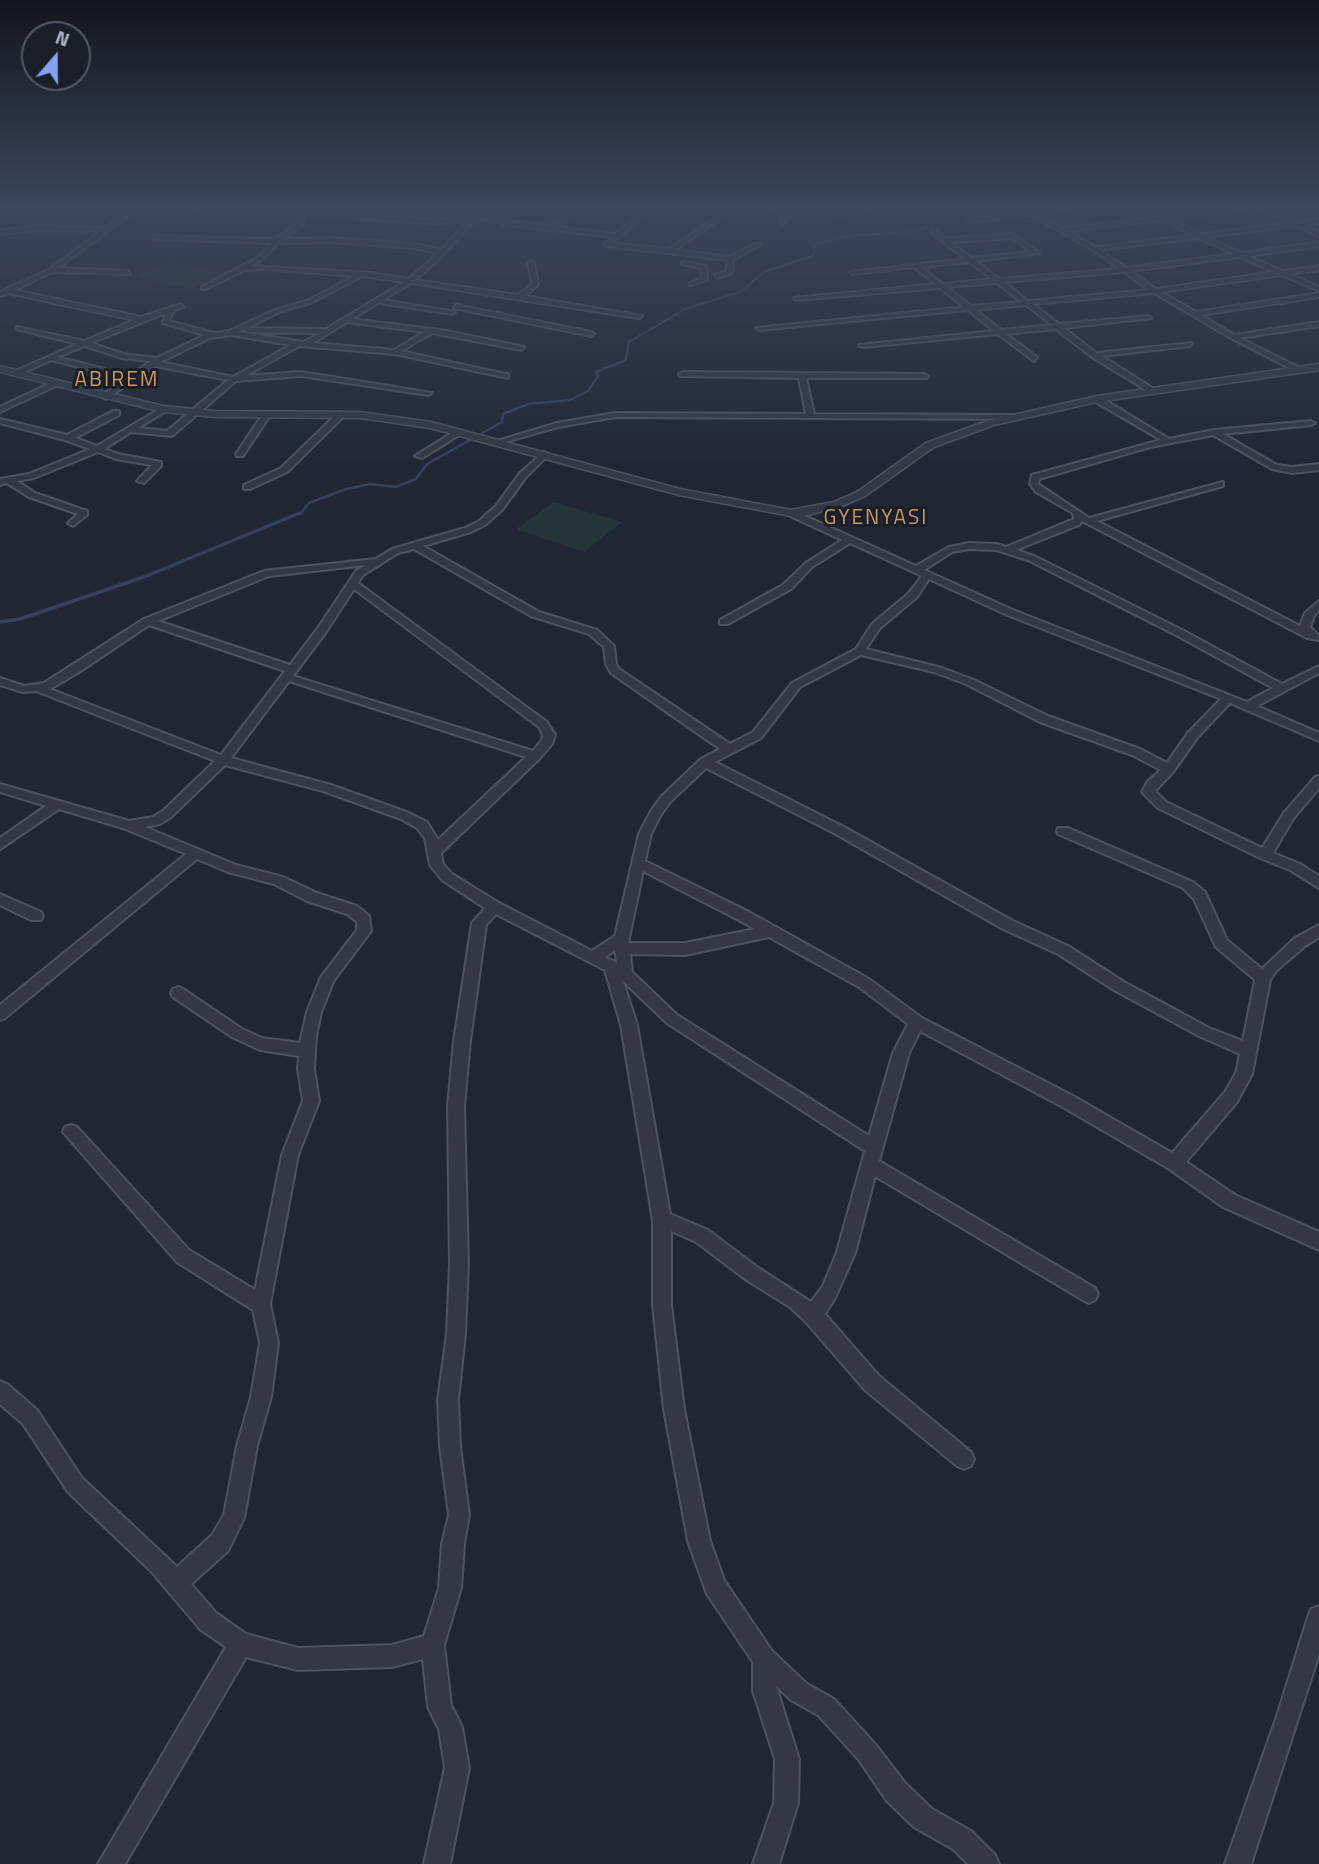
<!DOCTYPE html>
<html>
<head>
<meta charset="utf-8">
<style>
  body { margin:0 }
  #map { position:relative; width:1319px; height:1864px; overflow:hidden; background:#202634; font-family:"Titillium Web",sans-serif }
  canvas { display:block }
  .north { position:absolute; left:21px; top:21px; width:70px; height:70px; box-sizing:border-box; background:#191e29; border:2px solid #545a66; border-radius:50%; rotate:20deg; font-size:19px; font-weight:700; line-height:28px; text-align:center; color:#adb3c2 }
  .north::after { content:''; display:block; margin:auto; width:24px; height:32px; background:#83a2f1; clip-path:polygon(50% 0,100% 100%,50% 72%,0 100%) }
</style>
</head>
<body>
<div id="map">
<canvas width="1319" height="1864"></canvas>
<div class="north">N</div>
</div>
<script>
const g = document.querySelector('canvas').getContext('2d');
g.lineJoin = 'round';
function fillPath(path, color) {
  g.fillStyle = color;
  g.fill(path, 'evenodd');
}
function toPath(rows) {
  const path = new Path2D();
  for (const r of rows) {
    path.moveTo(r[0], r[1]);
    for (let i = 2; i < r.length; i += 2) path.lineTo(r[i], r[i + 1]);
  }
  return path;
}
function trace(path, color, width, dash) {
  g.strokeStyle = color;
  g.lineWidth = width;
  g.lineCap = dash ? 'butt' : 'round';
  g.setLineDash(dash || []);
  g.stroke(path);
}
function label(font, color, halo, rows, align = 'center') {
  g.font = font + ' "Titillium Web",sans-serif';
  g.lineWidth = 6;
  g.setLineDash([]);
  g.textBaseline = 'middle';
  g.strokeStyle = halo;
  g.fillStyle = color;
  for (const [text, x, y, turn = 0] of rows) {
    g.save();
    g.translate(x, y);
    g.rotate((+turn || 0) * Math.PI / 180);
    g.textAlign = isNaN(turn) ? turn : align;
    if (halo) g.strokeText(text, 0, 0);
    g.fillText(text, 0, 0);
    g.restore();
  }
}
const green = toPath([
  [170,262,229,272,190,289,132,276],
  [554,502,622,522,584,552,516,529]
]);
const streamFar2 = toPath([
  [629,342,685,309,740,292,764,272,812,256,815,252,813,247,817,244,842,237,921,230,939,220,944,212,942,209]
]);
const streamFar1 = toPath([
  [300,514,309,503,346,489,370,484,396,487,416,479,427,464,502,422,503,414,528,404,570,400,588,391,598,377,596,372,626,360,629,341]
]);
const stream = toPath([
  [0,622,20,619,144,577,302,512]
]);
const minor = toPath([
  [132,209,138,209,58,268,128,271,130,274,53,272,14,290,141,317,181,304,183,307,173,311,169,321,214,333,229,331,275,310,309,300,354,276,264,269,244,270,206,289,202,289,202,287,259,257,271,243,155,239,153,236,275,239,298,223,300,215,218,213,188,209,303,211,439,220,485,215,507,221,550,226,578,209,584,209,556,227,615,234,647,209,653,209,612,243,669,249,729,209,735,209,675,250,729,257,757,243,762,244,733,260,732,273,717,278,715,275,727,271,727,260,607,246,604,244,612,237,507,225,485,219,475,220,439,259,415,280,518,295,532,284,528,263,531,261,534,263,538,285,525,296,642,316,639,318,411,283,383,300,455,312,452,314,378,303,352,319,447,331,524,347,522,350,432,333,401,351,505,374,508,374,508,378,395,354,299,346,245,376,301,372,432,393,428,395,301,376,236,381,172,436,131,432,104,449,118,454,161,462,161,466,144,483,137,481,152,465,116,459,98,452,34,478,17,481,35,493,87,511,87,515,73,526,68,523,78,514,29,497,7,483,0,485,0,479,29,474,90,449,65,440,0,423,0,419,67,435,113,411,119,411,119,415,75,438,97,446,163,407,166,407,166,411,138,428,167,431,228,380,155,366,106,399,102,397,103,395,151,361,122,358,85,346,57,357,116,372,116,376,51,360,18,375,11,373,77,344,17,329,17,327,84,341,134,320,8,293,0,296,0,292,50,269,101,231,39,230,0,234,0,230,39,226,105,228,132,209],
  [305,215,439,224,469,220,441,250,415,244,332,238,283,239,303,225,305,215],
  [332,242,415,248,438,253,409,279,372,273,251,266,263,259,278,243,332,242],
  [362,276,404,282,326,329,247,328,279,312,313,302,362,276],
  [166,313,163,323,205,335,157,358,123,354,91,343,166,313],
  [347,322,424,332,394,350,313,343,347,322],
  [244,329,247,332,320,333,304,342,238,332,244,329],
  [231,335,291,345,233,377,160,362,210,338,231,335],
  [771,209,844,211,874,209,844,215,792,214,782,224,779,222,786,213,771,209],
  [1022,209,1033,211,1074,209,1038,214,1063,228,1157,218,1141,209,1148,209,1164,217,1250,209,1170,219,1200,234,1289,223,1259,209,1266,209,1297,222,1319,219,1319,223,1303,225,1319,232,1319,236,1295,226,1205,237,1242,253,1319,242,1319,246,1248,256,1283,271,1319,266,1319,270,1290,274,1319,287,1319,291,1282,275,1161,292,1196,312,1319,293,1319,297,1201,315,1234,335,1319,322,1319,326,1240,338,1304,370,1297,372,1231,338,1154,293,1033,304,1059,324,1148,316,1151,318,1064,328,1096,353,1192,343,1190,346,1102,356,1154,389,1155,391,1151,393,1092,357,1056,329,1006,334,1037,357,1034,361,998,334,863,347,859,345,994,331,968,310,759,330,756,328,964,307,940,288,797,300,794,298,936,284,914,267,853,274,850,272,965,259,931,232,933,229,946,238,1013,234,1039,253,976,261,999,279,1119,269,1093,250,1031,215,970,222,967,220,1027,212,1022,209],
  [1163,220,1193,235,1096,247,1068,231,1163,220],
  [1012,238,1031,252,972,258,950,242,1012,238],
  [1198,238,1234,254,1126,268,1100,250,1198,238],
  [1240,257,1275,272,1156,289,1131,271,1240,257],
  [969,262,992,279,943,284,921,267,969,262],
  [1124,272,1149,290,1028,301,1004,282,1124,272],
  [997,283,1021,302,971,306,947,287,997,283],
  [1026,305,1052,325,1001,330,976,310,1026,305],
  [682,262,706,266,707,280,690,285,690,283,702,278,701,268,682,264,682,262],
  [456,305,591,332,594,334,591,336,454,308,456,305],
  [683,372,924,374,928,376,927,378,806,378,814,414,1014,415,1018,417,1014,419,615,417,558,427,498,444,494,442,557,423,615,413,806,414,799,378,680,376,679,374,683,372],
  [53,382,60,384,0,412,0,407,53,382],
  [1094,397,1100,397,1169,439,1214,430,1311,421,1315,423,1311,425,1223,434,1277,465,1292,467,1319,464,1319,470,1292,473,1272,469,1213,435,1150,447,1039,479,1038,484,1089,518,1223,482,1223,486,1097,521,1300,626,1305,613,1319,601,1319,610,1314,616,1310,627,1319,636,1319,640,1307,638,1082,521,1079,525,1016,550,1034,556,1184,631,1282,684,1319,666,1319,673,1257,706,1319,733,1319,741,1230,703,1197,738,1173,772,1155,791,1166,802,1262,848,1284,813,1315,777,1319,776,1319,788,1293,819,1273,853,1300,864,1319,876,1319,888,1290,870,1260,858,1158,808,1142,792,1148,781,1161,770,1132,755,1040,722,966,684,934,672,861,655,800,687,761,738,715,762,844,827,1013,921,1068,946,1124,982,1209,1028,1243,1041,1255,980,1216,947,1194,899,1183,888,1058,834,1057,831,1058,828,1068,828,1193,882,1205,892,1227,940,1262,969,1295,938,1319,925,1319,937,1305,946,1276,971,1270,980,1252,1074,1237,1102,1186,1162,1235,1195,1319,1232,1319,1250,1223,1207,1168,1168,1061,1106,920,1031,909,1053,879,1161,1095,1288,1098,1294,1095,1300,1089,1303,1083,1300,875,1176,855,1253,835,1298,825,1314,879,1376,971,1452,974,1459,971,1466,964,1469,957,1466,865,1390,806,1322,790,1307,745,1279,696,1242,671,1231,671,1305,684,1409,710,1541,724,1580,772,1651,807,1684,834,1699,875,1744,905,1783,932,1809,971,1831,995,1855,999,1864,968,1864,953,1849,914,1827,887,1801,859,1760,818,1715,791,1700,776,1686,799,1759,798,1803,779,1864,753,1864,774,1803,775,1759,753,1691,753,1662,707,1594,688,1541,664,1409,653,1305,653,1221,621,1025,605,970,496,914,486,925,470,1041,464,1106,468,1264,465,1334,458,1400,460,1446,469,1515,464,1544,461,1588,444,1645,451,1705,462,1727,469,1768,450,1864,424,1864,445,1768,439,1729,428,1707,423,1659,392,1667,298,1670,246,1657,125,1864,98,1864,226,1647,200,1629,151,1571,68,1492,23,1424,0,1404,0,1381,7,1384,37,1410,82,1478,177,1567,212,1535,224,1515,237,1446,251,1397,260,1343,253,1310,177,1262,63,1132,65,1127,71,1125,77,1127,189,1250,255,1290,282,1155,303,1101,298,1069,299,1056,260,1050,232,1037,173,997,171,993,173,989,178,987,183,989,242,1029,262,1038,300,1043,307,1012,321,977,357,930,357,922,347,914,307,901,274,884,228,872,197,859,5,1018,0,1020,0,1005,186,854,123,828,59,809,0,849,0,838,46,806,0,792,0,784,129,821,153,817,163,811,215,761,36,691,23,692,0,685,0,678,24,686,44,683,144,619,264,571,376,559,392,549,465,528,479,521,496,506,520,473,544,452,548,454,547,456,526,477,502,510,485,525,471,532,423,546,539,612,597,630,614,646,616,664,619,669,730,744,753,732,792,683,856,649,872,624,909,593,922,576,850,543,812,567,791,589,728,624,720,624,720,620,783,585,806,563,842,540,788,515,788,511,794,511,916,566,949,547,969,543,997,544,1006,547,1074,519,1073,513,1036,492,1030,484,1032,475,1161,440,1094,401,1094,397],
  [414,549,531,616,589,634,604,647,606,664,611,673,720,749,701,759,662,796,651,811,639,834,615,936,592,951,499,903,452,874,443,864,441,853,539,759,552,744,555,735,547,722,358,583,363,575,398,553,414,549],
  [969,549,996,550,1028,560,1176,635,1273,688,1247,702,1013,610,924,570,952,552,969,549],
  [366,565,356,571,318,628,290,665,158,621,269,576,366,565],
  [929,579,1005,614,1221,699,1188,733,1167,763,1140,749,1048,716,974,680,942,668,866,649,880,628,917,597,929,579],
  [354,589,539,727,543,735,542,740,533,751,293,676,326,632,354,589],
  [149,625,285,671,221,755,50,689,79,672,149,625],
  [289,681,526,757,438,840,427,822,409,813,331,785,231,758,289,681],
  [225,765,323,791,401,819,417,828,425,838,430,865,442,880,485,908,472,923,454,1041,448,1106,450,1264,447,1334,438,1400,440,1446,449,1515,442,1544,439,1588,424,1636,392,1645,298,1648,246,1634,216,1613,191,1584,228,1551,244,1518,257,1446,271,1397,278,1343,270,1304,298,1155,319,1101,314,1069,316,1036,321,1012,334,980,371,931,369,916,357,906,317,893,283,877,236,865,145,827,160,824,171,817,225,765],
  [706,768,834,833,1003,929,1058,954,1114,990,1199,1036,1240,1054,1236,1073,1225,1092,1172,1153,1073,1096,922,1018,869,979,747,911,645,861,651,834,660,816,670,802,706,768],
  [643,871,737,919,755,929,685,943,628,943,643,871],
  [769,937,859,987,908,1024,893,1053,869,1136,677,1015,632,972,630,954,685,955,769,937],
  [615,950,617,963,605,957,615,950],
  [623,981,667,1023,865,1151,837,1252,823,1286,811,1302,757,1267,708,1230,670,1214,637,1025,623,981],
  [264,412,271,414,243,456,237,456,236,454,264,412],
  [339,412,346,414,287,472,250,489,244,489,244,485,281,468,339,412],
  [457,430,464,432,422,458,415,456,457,430],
  [0,894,41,912,43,916,41,920,31,920,0,905,0,894],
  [1319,1606,1319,1654,1251,1864,1225,1864,1277,1716,1308,1617,1311,1609,1319,1606]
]);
const tertiary = toPath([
  [1319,364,1319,370,1097,402,994,425,934,447,865,496,842,506,808,515,791,516,679,495,430,428,360,418,215,417,163,412,0,372,0,366,163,406,215,411,360,412,431,422,680,489,791,510,834,502,857,492,926,443,987,421,1097,396,1319,364]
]);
const farQuarternames = [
  ["ABIREM",117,381],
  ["GYENYASI",876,519]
];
fillPath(green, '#253438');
trace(streamFar2, '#36425c', 2);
trace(streamFar1, '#36425c', 2.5);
trace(stream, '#36425c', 3.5);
trace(minor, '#4d5360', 4);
trace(tertiary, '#4d5360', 3);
fillPath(minor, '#333844');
fillPath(tertiary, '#333844');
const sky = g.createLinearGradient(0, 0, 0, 470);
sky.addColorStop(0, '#12151d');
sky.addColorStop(0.44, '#3c475c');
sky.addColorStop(1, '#3c475c00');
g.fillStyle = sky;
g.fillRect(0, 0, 1319, 470);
g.letterSpacing = '2px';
label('21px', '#cb995e', '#191e29', farQuarternames);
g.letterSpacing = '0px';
</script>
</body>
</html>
